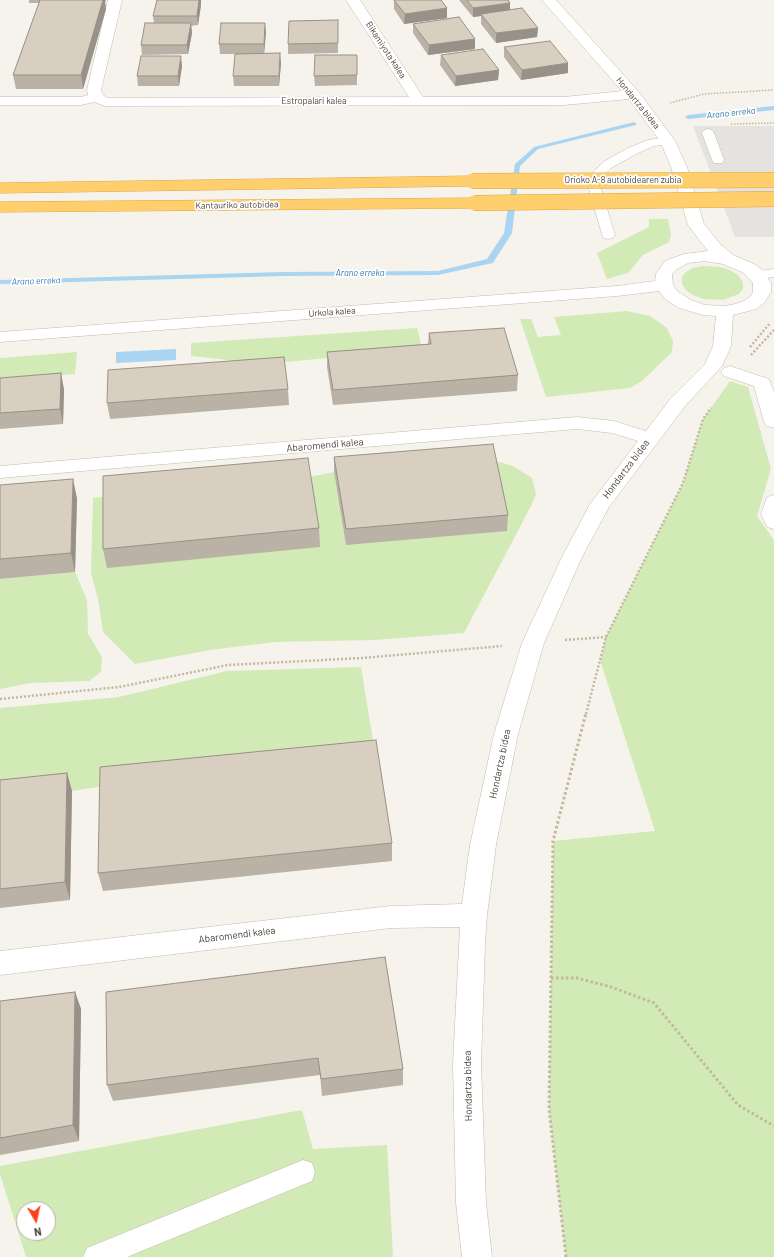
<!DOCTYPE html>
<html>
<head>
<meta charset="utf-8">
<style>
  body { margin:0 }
  #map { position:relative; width:774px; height:1257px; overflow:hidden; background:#f6f3ec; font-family:Barlow,sans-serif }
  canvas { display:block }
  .north { position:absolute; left:16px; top:1201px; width:40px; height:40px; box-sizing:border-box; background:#fff; border:1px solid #b7b4b0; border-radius:50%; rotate:171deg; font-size:11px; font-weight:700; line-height:16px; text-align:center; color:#4b4439 }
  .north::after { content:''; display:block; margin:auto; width:14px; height:18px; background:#fc3f1d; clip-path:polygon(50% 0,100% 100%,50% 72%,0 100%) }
</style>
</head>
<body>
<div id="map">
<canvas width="774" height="1257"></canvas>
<div class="north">N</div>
</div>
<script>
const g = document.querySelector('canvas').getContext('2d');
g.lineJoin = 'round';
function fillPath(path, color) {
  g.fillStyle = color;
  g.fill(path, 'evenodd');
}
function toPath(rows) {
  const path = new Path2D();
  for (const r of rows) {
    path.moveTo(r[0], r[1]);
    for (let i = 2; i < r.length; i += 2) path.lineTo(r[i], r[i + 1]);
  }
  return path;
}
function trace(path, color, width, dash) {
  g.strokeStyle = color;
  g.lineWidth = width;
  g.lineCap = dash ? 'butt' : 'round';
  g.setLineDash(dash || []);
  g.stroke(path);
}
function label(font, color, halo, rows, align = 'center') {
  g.font = font + ' Barlow,sans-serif';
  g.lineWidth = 3.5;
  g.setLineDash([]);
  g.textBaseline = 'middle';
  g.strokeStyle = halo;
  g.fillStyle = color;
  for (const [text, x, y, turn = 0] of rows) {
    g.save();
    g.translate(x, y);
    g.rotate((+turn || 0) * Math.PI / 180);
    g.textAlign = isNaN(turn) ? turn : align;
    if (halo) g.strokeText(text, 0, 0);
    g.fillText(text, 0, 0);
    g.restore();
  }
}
const green = toPath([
  [649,219,668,219,671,235,669,242,643,255,628,273,607,279,597,253,649,227],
  [702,266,720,267,730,270,738,275,743,282,743,289,739,294,723,300,703,299,693,295,686,290,682,284,682,277,686,272,693,268],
  [627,311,650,316,667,328,673,341,672,352,642,381,630,388,546,397,520,319,531,319,538,337,561,335,554,317],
  [417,328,422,349,264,364,191,356,191,343],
  [77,352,75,374,0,380,0,358],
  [730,381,748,387,771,469,757,516,774,540,774,1257,566,1257,549,1109,553,841,655,831,600,660,606,637,683,483,703,419],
  [492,460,513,466,532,478,536,494,531,506,464,633,374,640,275,642,210,650,135,664,103,632,98,599,91,573,93,498,309,477,334,472,346,545],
  [75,572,87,600,88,634,102,657,101,672,89,681,30,683,0,689,0,579],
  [361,667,376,759,104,786,72,791,0,799,0,708,119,697,227,671],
  [302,1110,313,1149,387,1145,393,1257,26,1257,0,1174,0,1166],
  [24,1209,48,1209,48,1233,24,1233]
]);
const parking = toPath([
  [693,126,774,126,774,237,735,237]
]);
const water = toPath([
  [176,349,176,360,116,363,116,352]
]);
const stream = toPath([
  [774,106,774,110,688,119,685,117,688,115,774,106],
  [634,122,637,124,636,125,538,149,520,166,512,233,493,263,438,275,284,276,0,284,0,280,284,272,438,271,487,259,504,233,515,164,534,147,634,122]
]);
const pathFar2 = toPath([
  [670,103,704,94,774,90],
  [731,124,774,123]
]);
const pathFar1 = toPath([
  [750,347,770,323],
  [751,355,774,330],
  [565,640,606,637],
  [0,699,119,687,228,665,362,658,502,646],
  [586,714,606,637,683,483,703,419,711,408]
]);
const path = toPath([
  [551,978,577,978,611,987,654,1003,738,1105,774,1126],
  [566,1257,549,1109,553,841,586,713]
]);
const lane = toPath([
  [708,129,712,130,714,133,724,160,722,163,714,163,712,160,702,133,704,130,708,129],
  [667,137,671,138,673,141,671,144,654,146,636,154,611,168,602,177,601,189,615,235,613,238,608,239,603,238,589,189,590,176,603,162,628,148,648,140,667,137],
  [774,269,774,277,757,279,752,278,750,275,752,272,774,269],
  [303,1160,312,1163,315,1172,312,1181,127,1257,83,1257,87,1248,303,1160]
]);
const street = toPath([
  [108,0,122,0,101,90,103,95,108,98,409,97,346,0,360,0,423,97,564,97,622,91,542,0,556,0,638,91,675,141,687,167,704,224,721,245,733,255,756,265,763,271,771,283,771,292,764,303,756,309,733,315,731,346,722,366,685,406,609,507,582,557,544,643,518,734,496,845,487,915,485,944,481,1064,486,1203,492,1257,462,1257,456,1203,453,1064,460,927,391,928,0,975,0,951,391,906,462,904,470,845,494,734,522,643,562,557,590,504,638,441,612,433,577,429,0,478,0,466,577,417,614,421,646,431,671,398,705,364,713,346,716,316,703,315,679,308,665,299,659,291,617,296,0,342,0,332,617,286,655,281,656,274,665,261,684,254,708,251,688,225,671,167,660,141,629,99,564,105,105,106,94,102,81,105,0,105,0,97,81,97,88,95,87,90,108,0],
  [705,261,723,264,744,273,753,283,753,292,751,296,744,301,735,304,725,306,705,305,691,300,677,291,673,285,672,274,677,269,688,263,705,261],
  [730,366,769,379,774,392,774,428,767,426,764,422,754,386,724,376,721,372,724,368,730,366],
  [774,495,774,529,767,527,761,514,767,497,774,495]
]);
const highway = toPath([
  [472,176,478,178,480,181,478,184,472,186,0,193,0,183,472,176],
  [474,198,480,200,482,203,480,206,474,208,0,212,0,202,474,198]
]);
const highwayBridge = toPath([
  [472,181,774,180],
  [474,203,774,199]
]);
const wall = toPath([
  [29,0,106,0,105,2,106,9,83,89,16,89,13,75,39,3,29,3],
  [157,0,201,0,201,5,198,25,191,26,192,33,188,54,142,55,141,45,154,23,153,16],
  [394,0,447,8,447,18,404,24,394,9],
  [459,0,508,0,510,3,510,10,538,28,537,37,496,43,481,24,481,16,473,17],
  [338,20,338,53,288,54,288,44],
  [413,24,475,39,475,49,428,55,413,33],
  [266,32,264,54,220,54,219,44],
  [504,47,568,63,568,73,521,80,504,57],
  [357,55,357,85,315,86,314,76],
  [441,55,499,70,498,80,455,86,440,65],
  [281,63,279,86,234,86,233,76],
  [182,66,179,86,138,86,137,76],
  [429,333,518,375,517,391,333,405,327,367,327,352,428,344],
  [0,378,64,389,63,424,0,429],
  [288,389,289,405,110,419,107,403],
  [334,457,508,515,507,531,346,545,334,472],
  [0,485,77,498,75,572,0,579],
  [319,528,320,547,107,568,103,549],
  [67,773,72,791,70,900,0,908,0,780],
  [392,843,392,861,103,891,98,873],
  [385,957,403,1069,403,1085,322,1096,320,1075,113,1101,107,1085],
  [75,992,81,1009,79,1141,0,1155,0,1001]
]);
const shadedWall = toPath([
  [103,0,106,0,105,2,106,9,83,89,81,75],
  [199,0,201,0,201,5,198,25,197,16],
  [510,3,510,13,481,14,481,16,473,17,473,8],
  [447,8,447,18,404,24,405,14],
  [191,23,192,33,188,54,187,45],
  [265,23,266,32,264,54,264,44],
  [538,28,537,37,496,43,496,33],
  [475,39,475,49,428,55,429,45],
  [280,53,281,63,279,86,279,76],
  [181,56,182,66,179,86,178,76],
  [568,63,568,73,521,80,522,70],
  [499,70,498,80,455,86,456,76],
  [61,373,64,389,63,424,60,409],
  [73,479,77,498,75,572,71,553],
  [67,773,72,791,70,900,65,882],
  [75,992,81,1009,79,1141,73,1125]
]);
const building = toPath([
  [40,0,103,0,81,75,13,75,40,0],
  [157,0,199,0,197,16,153,16,157,0],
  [394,0,441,0,447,8,405,14,394,0],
  [467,0,508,0,510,3,473,8,467,0],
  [522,8,538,28,496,33,481,14,522,8],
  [459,17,475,39,429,45,413,24,459,17],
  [338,20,338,43,288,44,289,21,338,20],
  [145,23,191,23,187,45,141,45,145,23],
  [221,23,265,23,264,44,219,44,221,23],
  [550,41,568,63,522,70,504,47,550,41],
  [483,49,499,70,456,76,441,55,483,49],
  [280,53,279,76,233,76,235,54,280,53],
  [315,55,357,55,357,75,314,76,315,55],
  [141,56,181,56,178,76,137,76,141,56],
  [504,328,518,375,333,390,327,352,431,344,429,333,504,328],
  [284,357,288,389,107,403,108,370,284,357],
  [61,373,60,409,0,413,0,378,61,373],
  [493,444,508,515,346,529,334,457,493,444],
  [308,458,319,528,103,549,103,476,308,458],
  [73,479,71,553,0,559,0,485,73,479],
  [376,740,392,843,98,873,100,767,376,740],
  [67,773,65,882,0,889,0,780,67,773],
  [385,957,403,1069,321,1079,318,1058,107,1085,106,992,385,957],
  [75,992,73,1125,0,1138,0,1001,75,992]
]);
const farStreetnames = [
  ["Bikamiyota kalea",386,50,57],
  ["Estropalari kalea",314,101],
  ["Hondartza bidea",638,103,51],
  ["Orioko A-8 autobidearen zubia",623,180],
  ["Kantauriko autobidea",237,205,-1],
  ["Urkola kalea",332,312,-4]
];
const farWaternames = [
  ["Arano erreka",731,113,-6],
  ["Arano erreka",360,273],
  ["Arano erreka",36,281,-2]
];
const streetNames = [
  ["Abaromendi kalea",325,445,-5],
  ["Hondartza bidea",626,469,-53],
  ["Hondartza bidea",500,764,-78],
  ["Abaromendi kalea",237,935,-7],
  ["Hondartza bidea",468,1086,-91]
];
fillPath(green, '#d2eab5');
fillPath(parking, '#e5e3e0');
fillPath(water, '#a9d4f2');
fillPath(stream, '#a9d4f2');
trace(lane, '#c2bbae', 1);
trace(street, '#c2bbae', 1);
trace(highway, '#e0a43c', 1);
trace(pathFar2, '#c4b79f', 1.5, [1.5, 1.5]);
trace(pathFar1, '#c4b79f', 2.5, [2, 2]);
trace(path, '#c4b79f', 3, [2.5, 2.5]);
fillPath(lane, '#fff');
fillPath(street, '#fff');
fillPath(highway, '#ffcf6e');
trace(highwayBridge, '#e0a43c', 16, []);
trace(highwayBridge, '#ffcf6e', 15);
fillPath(wall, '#bab2a6');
fillPath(shadedWall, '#979187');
fillPath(building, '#d8cfc1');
trace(building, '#979187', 1);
label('9px', '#4b4439', '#fff', farStreetnames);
label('italic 9px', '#2e7ab2', '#fff', farWaternames);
label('10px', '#4b4439', '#fff', streetNames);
</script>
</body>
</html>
